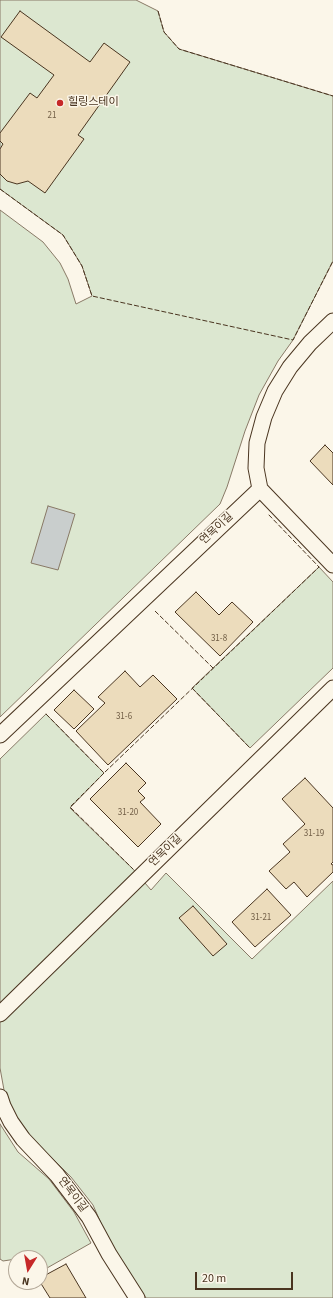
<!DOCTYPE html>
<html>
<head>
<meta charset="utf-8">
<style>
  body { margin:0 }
  #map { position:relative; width:333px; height:1298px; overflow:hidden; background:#fbf6e9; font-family:"Source Sans 3",sans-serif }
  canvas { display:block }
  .north { position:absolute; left:8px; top:1250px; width:40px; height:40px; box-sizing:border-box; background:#fbf6e9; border:1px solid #b4a999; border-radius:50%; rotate:191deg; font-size:11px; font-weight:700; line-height:16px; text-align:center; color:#4a3520 }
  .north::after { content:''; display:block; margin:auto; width:14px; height:18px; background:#c62828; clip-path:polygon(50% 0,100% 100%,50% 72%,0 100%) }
  .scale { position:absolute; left:195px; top:1272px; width:98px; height:18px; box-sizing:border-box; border:2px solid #4a3520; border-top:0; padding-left:5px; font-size:12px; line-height:14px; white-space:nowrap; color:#4a3520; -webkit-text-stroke:3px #fbf6e9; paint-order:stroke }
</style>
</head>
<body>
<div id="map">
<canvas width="333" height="1298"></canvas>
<div class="north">N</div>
<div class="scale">20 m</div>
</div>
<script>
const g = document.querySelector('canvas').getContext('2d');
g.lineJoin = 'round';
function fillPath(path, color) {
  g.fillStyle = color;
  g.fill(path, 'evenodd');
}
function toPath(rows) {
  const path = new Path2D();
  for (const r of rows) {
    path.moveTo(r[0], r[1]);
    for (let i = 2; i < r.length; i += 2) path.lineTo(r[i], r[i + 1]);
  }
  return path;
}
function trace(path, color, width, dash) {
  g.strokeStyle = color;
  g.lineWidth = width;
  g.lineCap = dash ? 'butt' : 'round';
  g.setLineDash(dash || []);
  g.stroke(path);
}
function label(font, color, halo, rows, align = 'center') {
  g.font = font + ' "Source Sans 3","Noto Sans KR",sans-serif';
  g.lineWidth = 3;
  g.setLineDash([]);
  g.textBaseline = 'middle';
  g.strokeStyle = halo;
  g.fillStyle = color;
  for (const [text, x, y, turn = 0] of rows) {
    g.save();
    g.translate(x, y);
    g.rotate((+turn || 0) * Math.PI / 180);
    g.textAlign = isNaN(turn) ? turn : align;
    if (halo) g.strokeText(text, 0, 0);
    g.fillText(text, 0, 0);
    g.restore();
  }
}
const green = toPath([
  [0,0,136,0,158,11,164,32,179,49,333,96,333,261,293,340,278,361,259,395,245,431,227,487,220,504,0,717,0,210,43,242,60,263,68,279,76,304,92,296,82,266,63,235,0,189,0,0],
  [319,567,333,582,333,668,250,748,192,688,319,567],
  [46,714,104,773,70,808,133,869,151,890,166,873,252,959,333,881,333,1298,146,1298,130,1275,107,1237,93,1205,71,1177,52,1158,35,1143,21,1128,11,1107,4,1090,0,1068,0,759,46,714],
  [0,1124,18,1152,49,1179,74,1212,91,1243,40,1272,40,1258,16,1258,16,1259,3,1261,0,1259,0,1124]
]);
const water = toPath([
  [48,506,75,514,58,570,31,563,48,506]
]);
const building = toPath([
  [20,11,90,62,104,43,130,62,78,135,84,139,45,193,28,181,17,184,7,181,0,174,0,149,3,144,0,141,0,133,30,93,37,98,54,75,1,37,20,11],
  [325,445,333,453,333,485,310,461,325,445],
  [196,592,219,615,232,602,253,622,220,656,175,612,196,592],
  [125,671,140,687,153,675,177,699,108,765,76,731,105,703,98,697,125,671],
  [74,690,94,709,74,729,54,710,74,690],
  [126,763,146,783,138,791,145,798,140,802,161,824,138,847,90,799,126,763],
  [305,778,333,808,333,862,331,864,333,865,333,872,307,897,294,882,286,889,269,871,290,852,283,844,305,824,282,799,305,778],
  [267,889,291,915,255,947,232,922,267,889],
  [193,906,227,944,213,956,179,918,193,906],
  [66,1264,86,1298,50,1298,40,1282,40,1278,66,1264]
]);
const service = toPath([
  [260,489,256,468,257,443,264,417,275,391,290,367,310,343,333,321],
  [0,735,260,489,333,565],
  [0,1014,333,688],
  [0,1097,3,1106,11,1122,23,1139,57,1175,89,1217,109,1254,137,1298]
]);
const fence = toPath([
  [158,11,164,32,179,49,333,96],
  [0,189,63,235,82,266,92,296,293,340,333,261],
  [155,611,213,668],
  [192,688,250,748],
  [46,714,104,773,319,567,268,514],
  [104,773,70,807,133,869]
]);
const markers = [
  [60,103,4,"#c62828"]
];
const numberNames = [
  ["21",52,116],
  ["31-8",219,639],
  ["31-6",124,717],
  ["31-20",128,813],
  ["31-19",314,834],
  ["31-21",261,918]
];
const poiNames = [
  ["힐링스테이",68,103]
];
const streetNames = [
  ["연목이길",217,529,-43],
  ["연목이길",166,851,-44],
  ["연목이길",72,1195,53]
];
fillPath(green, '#dce7d0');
trace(green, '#887966', 1);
fillPath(water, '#c9cecd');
trace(water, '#887966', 1);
fillPath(building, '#ecdcbc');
trace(building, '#4a3520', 1);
trace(service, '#4a3520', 17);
trace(service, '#fbf6e9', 15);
trace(fence, '#4a3520', 1, [5, 2]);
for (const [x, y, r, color] of markers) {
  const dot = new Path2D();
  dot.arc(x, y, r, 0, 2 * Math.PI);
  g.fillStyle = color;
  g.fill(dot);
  trace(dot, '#fbf6e9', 1.5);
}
label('9px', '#725f47', null, numberNames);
label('11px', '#4a3520', '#fbf6e9', poiNames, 'left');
label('11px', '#4a3520', '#fbf6e9', streetNames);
</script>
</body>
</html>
